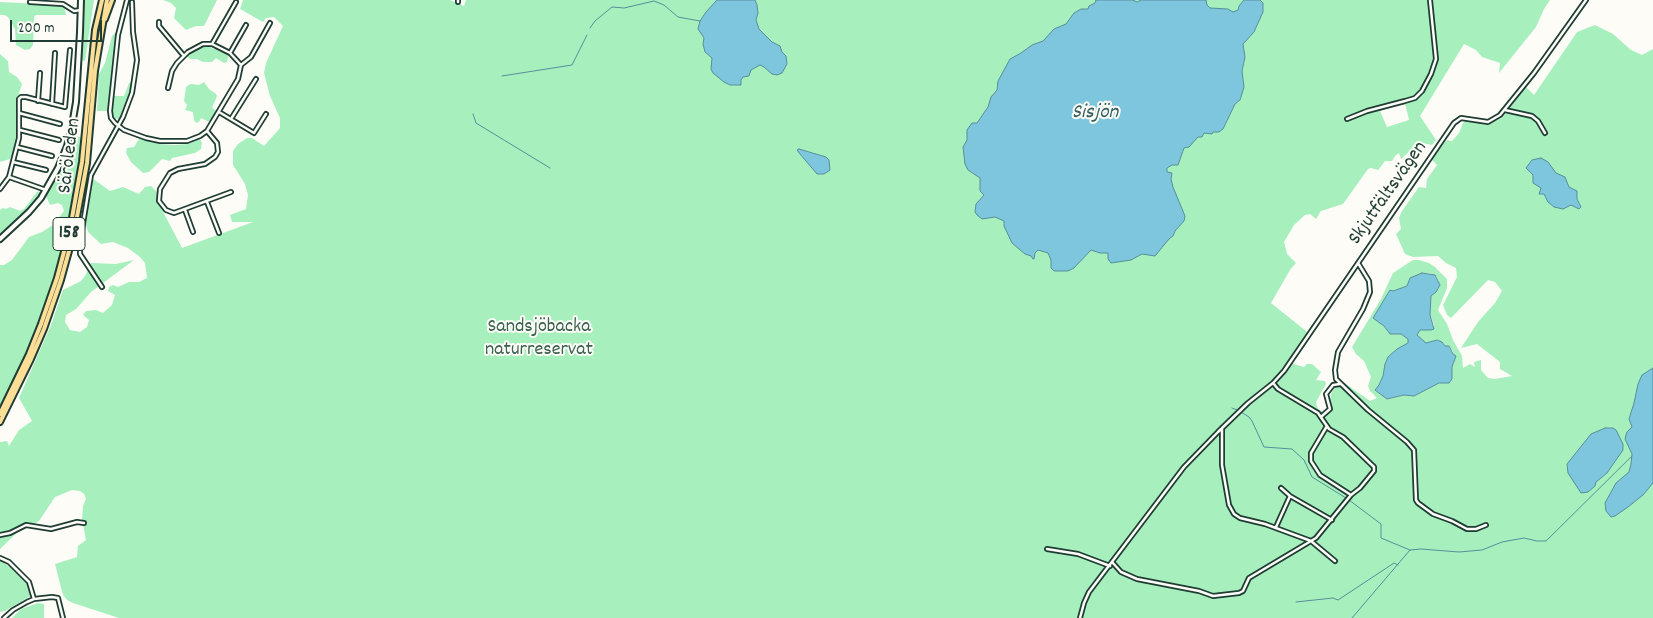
<!DOCTYPE html>
<html>
<head>
<meta charset="utf-8">
<style>
  body { margin:0 }
  #map { position:relative; width:1653px; height:618px; overflow:hidden; background:#fdfcf7; font-family:Dekko,sans-serif }
  canvas { display:block }
  .scale { position:absolute; left:10px; top:20px; width:92px; height:22px; box-sizing:border-box; border:2px solid #1f3d34; border-top:0; padding-left:6px; font-size:15px; line-height:18px; white-space:nowrap; color:#1f3d34; -webkit-text-stroke:4px #fdfcf7; paint-order:stroke }
</style>
</head>
<body>
<div id="map">
<canvas width="1653" height="618"></canvas>
<div class="scale">200 m</div>
</div>
<script>
const g = document.querySelector('canvas').getContext('2d');
g.lineJoin = 'round';
function fillPath(path, color) {
  g.fillStyle = color;
  g.fill(path, 'evenodd');
}
function toPath(rows) {
  const path = new Path2D();
  for (const r of rows) {
    path.moveTo(r[0], r[1]);
    for (let i = 2; i < r.length; i += 2) path.lineTo(r[i], r[i + 1]);
  }
  return path;
}
function trace(path, color, width, dash) {
  g.strokeStyle = color;
  g.lineWidth = width;
  g.lineCap = dash ? 'butt' : 'round';
  g.setLineDash(dash || []);
  g.stroke(path);
}
function label(font, color, halo, rows, align = 'center') {
  g.font = font + ' Dekko,sans-serif';
  g.lineWidth = 4;
  g.setLineDash([]);
  g.textBaseline = 'middle';
  g.strokeStyle = halo;
  g.fillStyle = color;
  for (const [text, x, y, turn = 0] of rows) {
    g.save();
    g.translate(x, y);
    g.rotate((+turn || 0) * Math.PI / 180);
    g.textAlign = isNaN(turn) ? turn : align;
    if (halo) g.strokeText(text, 0, 0);
    g.fillText(text, 0, 0);
    g.restore();
  }
}
const green = toPath([
  [83,0,94,0,85,61,81,60,83,30],
  [163,0,217,0,204,26,196,26,186,30,174,18,176,8,171,3],
  [243,0,450,0,464,6,466,0,1550,0,1544,9,1536,27,1499,73,1500,63,1482,57,1476,50,1464,44,1420,116,1436,140,1432,145,1422,143,1417,145,1401,159,1399,153,1395,156,1392,161,1385,161,1378,170,1371,168,1368,169,1343,204,1321,211,1316,219,1310,214,1305,215,1294,225,1284,242,1287,254,1296,263,1290,270,1271,303,1311,335,1291,363,1304,367,1307,364,1312,364,1321,372,1316,380,1325,381,1326,384,1316,402,1318,409,1325,413,1332,408,1330,401,1331,394,1335,387,1343,382,1370,401,1377,398,1370,391,1368,386,1371,377,1364,361,1356,354,1352,347,1381,299,1393,273,1413,260,1419,260,1429,263,1435,267,1447,279,1447,288,1438,310,1447,324,1453,340,1462,356,1463,368,1470,364,1475,367,1474,362,1481,360,1481,370,1488,378,1495,379,1512,376,1500,369,1500,362,1477,344,1461,348,1478,322,1495,303,1502,291,1495,282,1488,280,1451,318,1447,315,1443,305,1457,277,1456,268,1446,263,1438,256,1413,257,1405,254,1396,234,1401,229,1399,218,1402,211,1419,187,1426,188,1427,179,1437,165,1430,158,1447,140,1452,141,1459,133,1463,123,1466,120,1487,125,1502,118,1526,87,1534,95,1577,32,1595,25,1613,34,1631,50,1642,55,1653,49,1653,618,119,618,73,603,67,600,63,595,55,564,77,557,78,546,86,540,82,519,83,506,86,499,84,494,80,491,72,490,55,497,39,521,34,524,26,524,0,549,0,442,7,441,9,446,19,430,32,421,19,398,51,325,63,290,81,281,85,276,91,263,116,264,134,260,91,292,76,309,66,315,65,322,70,330,80,332,87,327,89,320,83,315,86,311,96,310,103,313,112,305,115,295,108,291,109,287,113,285,118,287,129,282,139,282,147,278,145,263,140,257,128,248,113,242,101,244,88,232,85,222,86,213,92,178,110,191,123,187,139,194,145,187,151,186,158,193,158,202,182,248,253,222,232,222,230,215,246,209,248,195,245,184,233,165,233,151,238,144,247,138,252,138,264,146,280,128,280,118,270,96,264,73,266,63,283,26,274,17,266,18,263,22,240,9],
  [1405,103,1409,120,1387,127,1380,111],
  [1425,273,1432,274,1437,277,1440,285,1436,292,1431,296,1430,315,1434,325,1431,330,1420,330,1417,335,1423,342,1427,343,1437,340,1442,342,1445,346,1450,347,1453,352,1454,363,1452,367,1452,379,1450,382,1439,383,1417,394,1404,395,1389,399,1378,391,1378,387,1385,372,1385,364,1388,357,1408,343,1408,339,1401,334,1390,334,1383,325,1373,318,1390,290,1393,291,1407,286,1412,278],
  [0,2,64,5,66,15,36,15,34,17,33,45,30,49,25,50,16,45,15,29,8,17,4,15,0,15],
  [116,32,108,111,97,111,99,74,105,63,112,36],
  [208,45,213,49,218,49,229,54,227,62,224,63,216,58,212,62,203,62,197,59,190,59,187,56,200,47],
  [0,54,8,61,9,72,17,77,22,84,17,99,17,135,14,152,10,159,0,162],
  [132,82,128,101,120,118,117,119,114,118,112,109,114,96,124,96,129,83],
  [204,82,209,89,216,94,217,96,212,108,217,111,209,122,201,118,199,122,196,123,194,120,193,112,185,110,187,105,184,101,186,87,190,84,199,85],
  [73,136,80,137,83,141,67,235,52,290,49,293,35,337,0,411,0,265,4,265,12,260,29,237,42,232,53,225,59,225,57,220,64,211,62,205,58,203,50,205,46,196,60,171],
  [139,139,160,144,175,145,187,144,200,139,202,143,201,149,195,153,172,158,170,161,162,159,149,172,143,173,131,162,126,153,127,148,134,147],
  [39,191,40,195,27,212,0,235,0,210,3,208,6,209,10,207,20,211,24,209,37,192],
  [0,561,11,567,27,583,31,596,5,611,0,612],
  [38,603,44,604,44,618,12,618,21,609]
]);
const water = toPath([
  [717,0,755,0,757,5,758,13,756,20,759,29,772,42,780,46,782,52,786,56,787,64,782,73,777,75,772,74,764,67,760,65,751,70,749,76,743,77,741,80,741,85,730,85,724,82,713,73,711,69,712,58,705,52,703,44,704,38,698,29,700,21,706,12,717,0],
  [1096,0,1133,0,1137,2,1141,0,1206,0,1207,5,1210,8,1228,9,1233,12,1238,10,1239,6,1244,0,1260,0,1263,3,1263,12,1254,32,1243,44,1245,57,1242,71,1244,87,1240,100,1235,104,1223,129,1219,132,1213,132,1212,134,1204,133,1202,137,1198,137,1189,147,1184,148,1178,165,1172,165,1167,168,1167,172,1172,173,1171,179,1173,187,1185,216,1184,221,1175,231,1173,236,1169,239,1155,256,1142,254,1131,260,1111,263,1108,259,1108,253,1100,253,1091,250,1074,268,1068,271,1054,271,1051,268,1051,260,1048,253,1038,250,1035,253,1034,259,1033,259,1031,256,1025,254,1012,243,1004,226,1004,221,995,217,982,219,977,215,975,212,976,204,984,195,980,191,980,178,968,170,965,164,963,147,967,140,967,130,972,123,977,123,988,107,991,97,997,90,998,81,1010,59,1021,53,1032,45,1043,41,1054,29,1066,24,1074,13,1081,9,1088,9,1089,6,1095,3,1096,0],
  [799,149,826,157,829,160,830,170,824,174,817,174,800,154,797,150,799,149],
  [1541,158,1548,162,1556,173,1565,177,1569,187,1577,191,1577,199,1581,207,1579,209,1571,205,1563,209,1554,207,1548,202,1544,194,1539,194,1541,188,1533,183,1533,175,1526,168,1532,160,1541,158],
  [1422,273,1435,275,1440,285,1436,292,1431,296,1430,315,1434,329,1431,330,1420,330,1417,335,1426,343,1437,340,1442,342,1445,346,1449,346,1453,354,1456,356,1452,367,1452,379,1449,383,1439,383,1414,396,1404,395,1387,399,1375,390,1379,385,1383,376,1385,364,1388,357,1397,349,1408,343,1408,339,1401,334,1390,334,1384,326,1373,318,1390,290,1393,291,1407,286,1410,278,1422,273],
  [1653,368,1653,483,1643,495,1628,507,1615,516,1611,517,1606,511,1605,503,1616,483,1629,472,1631,464,1632,454,1625,439,1626,435,1627,432,1632,427,1629,419,1634,403,1638,384,1642,375,1653,368],
  [1605,428,1613,428,1616,430,1623,444,1623,450,1607,473,1596,482,1595,486,1588,492,1581,493,1568,473,1567,464,1591,434,1605,428]
]);
const stream = toPath([
  [590,28,595,21,612,7,624,8,654,1,664,5,678,17,700,21],
  [502,76,572,65,587,35],
  [473,114,476,123,550,168],
  [1232,408,1237,410],
  [1241,412,1249,417,1252,421,1264,447,1292,449,1304,460,1312,477,1346,498],
  [1349,500,1381,524,1381,538,1410,550],
  [1296,602,1333,598,1338,600,1394,563,1398,565],
  [1352,618,1410,550,1421,549,1459,552,1482,550,1502,542,1524,538,1537,541,1546,541,1632,456]
]);
const street = toPath([
  [127,0,118,35,110,111,111,118,115,123,124,130,146,138,160,141,187,141,200,136,207,131,238,79,241,65,230,53,212,44,203,44,188,52,177,63,172,71,168,88],
  [458,0,458,2],
  [30,2,63,4,74,11,81,10],
  [159,22,159,26,184,56],
  [212,44,236,2],
  [230,53,246,25],
  [241,65,251,57,270,23],
  [38,101,40,73],
  [52,104,55,53],
  [1505,110,1532,116,1538,121,1545,133],
  [219,112,254,133,266,114],
  [19,113,60,124],
  [231,119,256,79],
  [1347,119,1367,111,1405,101,1415,98,1422,91,1431,74,1436,59,1430,0],
  [20,130,59,140],
  [207,131,217,143,218,152,215,157,205,164,178,169,170,173,160,189,159,201,166,210,174,213,231,192],
  [17,147,52,156],
  [13,162,46,170],
  [0,189,9,177],
  [46,190,9,177,19,138,19,99,21,97,26,97,65,107,70,50],
  [207,202,219,233],
  [185,210,193,232],
  [1358,263,1369,281,1370,292,1363,309,1338,352,1335,370,1336,379,1368,410,1407,442,1414,450,1416,500,1418,503,1433,514,1452,521,1467,529,1476,529,1486,525],
  [102,287,80,254,80,242,91,175,123,117,132,93,137,60,133,32,132,2],
  [1273,383,1278,389,1318,413,1329,429,1343,437,1374,467,1374,471,1360,488,1351,495,1320,475,1311,461,1311,453,1327,426],
  [1322,416,1330,409,1326,394,1333,385,1340,384],
  [1222,428,1222,465,1229,505,1234,514,1240,518,1265,524,1311,541,1335,561],
  [1281,488,1290,496,1332,520],
  [1276,527,1290,496],
  [0,535,10,533,26,525,51,529,77,522,84,523],
  [1047,549,1078,554,1110,566],
  [0,558,9,562,29,582,34,599],
  [1112,562,1121,572,1137,579,1199,591,1213,596,1239,593,1243,591,1249,578,1316,538,1351,495],
  [4,618,13,610,27,602,34,599,52,597,58,598,63,618],
  [1080,618,1084,603,1089,592,1184,467,1218,432,1248,403,1273,383,1284,371,1454,123,1461,118,1488,122,1500,115,1534,73,1586,0]
]);
const secondary = toPath([
  [0,239,29,212,41,198,58,168,67,146,71,131,76,102,80,32,81,0]
]);
const primary = toPath([
  [105,19,112,0],
  [0,414,29,354,41,324,57,278,70,229,82,162,95,30,102,0],
  [0,422,31,359,44,329,61,280,74,233,87,163,95,71,107,0]
]);
const shields = [
  [69,234,32]
];
const shieldNames = [
  ["158",69,234]
];
const streetNames = [
  ["Säröleden",71,156,-83],
  ["Skjutfältsvägen",1389,194,-55]
];
const parkNames = [
  ["Sandsjöbacka",539,328],
  ["naturreservat",539,351]
];
const waterNames = [
  ["Sisjön",1095,114]
];
fillPath(green, '#a7f0be');
fillPath(water, '#7dc6de');
trace(water, '#578f9a', 1);
trace(stream, '#578f9a', 1);
trace(street, '#1f3d34', 6);
trace(secondary, '#1f3d34', 8);
trace(primary, '#1f3d34', 8);
trace(street, '#fdfcf7', 2.5);
trace(secondary, '#fdfcf7', 4);
trace(primary, '#fdde96', 4);
for (const [x, y, w] of shields) {
  const box = new Path2D();
  box.roundRect(x - w / 2, y - 16.5, w, 33, 4);
  g.fillStyle = '#fdfcf7';
  g.fill(box);
  trace(box, '#1f3d34', 1);
}
label('bold 19px', '#1f3d34', null, shieldNames);
label('20px', '#1f3d34', '#fdfcf7', streetNames);
label('20px', '#3a6150', '#fdfcf7', parkNames);
label('italic 21px', '#365f5e', '#fdfcf7', waterNames);
</script>
</body>
</html>
